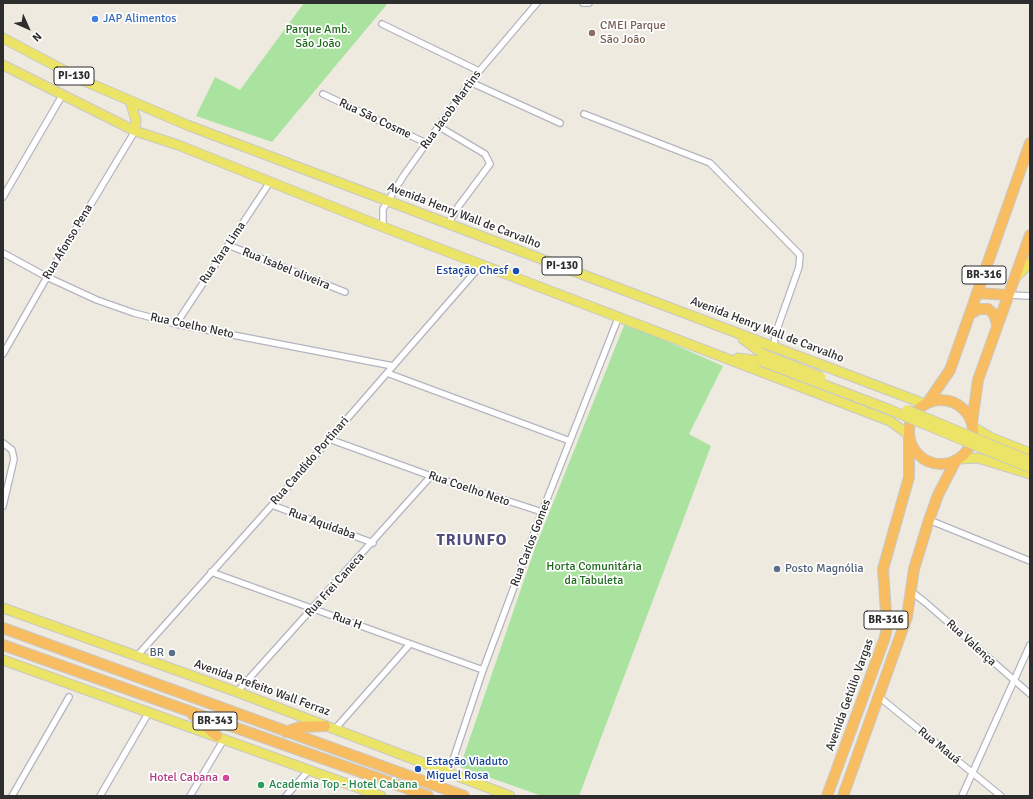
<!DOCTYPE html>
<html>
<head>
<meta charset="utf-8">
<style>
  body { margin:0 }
  #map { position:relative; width:1033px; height:799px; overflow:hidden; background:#eeeae0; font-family:Signika,sans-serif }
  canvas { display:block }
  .frame { position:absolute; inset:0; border:4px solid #2d2d2d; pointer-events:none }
  .north { position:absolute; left:8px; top:8px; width:40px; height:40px; -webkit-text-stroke:3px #fff; paint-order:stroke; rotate:135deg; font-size:11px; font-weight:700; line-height:16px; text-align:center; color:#2d2d2d }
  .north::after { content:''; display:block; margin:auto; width:14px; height:18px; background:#2d2d2d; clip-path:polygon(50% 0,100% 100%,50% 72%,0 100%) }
</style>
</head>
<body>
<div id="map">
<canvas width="1033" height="799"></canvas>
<div class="frame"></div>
<div class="north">N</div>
</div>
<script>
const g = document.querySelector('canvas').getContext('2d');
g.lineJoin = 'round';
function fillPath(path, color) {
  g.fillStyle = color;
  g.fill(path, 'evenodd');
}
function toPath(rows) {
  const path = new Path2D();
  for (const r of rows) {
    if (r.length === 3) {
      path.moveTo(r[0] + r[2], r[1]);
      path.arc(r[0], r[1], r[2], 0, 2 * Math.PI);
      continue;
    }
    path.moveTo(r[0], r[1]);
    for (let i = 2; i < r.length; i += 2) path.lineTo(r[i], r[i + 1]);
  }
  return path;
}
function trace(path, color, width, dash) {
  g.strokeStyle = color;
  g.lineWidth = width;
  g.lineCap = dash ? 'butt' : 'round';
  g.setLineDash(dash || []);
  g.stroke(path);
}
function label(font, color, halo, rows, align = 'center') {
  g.font = font + ' Signika,sans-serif';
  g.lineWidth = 3.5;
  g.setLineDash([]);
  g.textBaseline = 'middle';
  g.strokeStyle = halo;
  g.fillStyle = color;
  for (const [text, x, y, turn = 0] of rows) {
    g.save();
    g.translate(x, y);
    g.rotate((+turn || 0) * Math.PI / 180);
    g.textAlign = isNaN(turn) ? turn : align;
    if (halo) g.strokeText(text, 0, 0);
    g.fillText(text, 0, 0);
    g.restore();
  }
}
const green = toPath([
  [304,3,388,3,272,142,196,116,215,77,240,90],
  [625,323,723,366,689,434,711,446,579,796,542,796,460,767,535,548]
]);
const street = toPath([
  [583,3,589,3],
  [382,24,479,71],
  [470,82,560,123],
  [323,94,426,143],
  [584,114,710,163,800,255,799,267,775,335,774,347],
  [438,126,485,154,490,164,458,207,448,224],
  [3,197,63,94],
  [383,227,383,209,404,175,470,82,537,3],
  [228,245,345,292],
  [3,253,47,277,97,300,134,313,176,324,393,366],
  [1008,295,1030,296],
  [176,324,270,182],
  [3,354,47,277,135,131],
  [387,373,570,441],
  [329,439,431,476,542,512],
  [3,443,12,450,14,459,3,506],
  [272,505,373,543],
  [929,520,1030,561],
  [211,572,483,670],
  [912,592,926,603,1030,694],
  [137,656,272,505,482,264],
  [237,692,431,476],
  [878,696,1001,796],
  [335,729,410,644],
  [449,772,483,670,542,512,619,316],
  [12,796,69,697],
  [100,796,149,712],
  [190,796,224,739],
  [286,796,309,770],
  [962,796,1030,645]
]);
const primary = toPath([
  [3,38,82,80,187,125,925,404],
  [3,65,135,131,178,145,383,227,890,421,909,435],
  [130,101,136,120,135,131],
  [1015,278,1030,263],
  [743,339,763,354],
  [738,358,761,361],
  [973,427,990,437,1030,453],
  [959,459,978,458,1030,474],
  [3,608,237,692,510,796],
  [3,660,381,796]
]);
const highway = toPath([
  [977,293,1008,295],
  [970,314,979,309,988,309,994,314,997,324],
  [941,432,32],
  [928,402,950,370,1030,143],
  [972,423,978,380,1030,235],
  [3,628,464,796],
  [3,645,428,796],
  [193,715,217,736],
  [286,732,300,727,325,726],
  [827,796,885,637,887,627,883,569,909,477,909,437],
  [843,796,907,617,914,569,929,520,938,495,956,460]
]);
const primaryBridge = toPath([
  [763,354,821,377],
  [761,361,888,409,1030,468],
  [907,410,1030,461]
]);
const markers = [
  [95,19,4,"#3f7fe0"],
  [592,33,4,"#8d6e63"],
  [516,271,4,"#1a4fb4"],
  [777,569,4,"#5c6f8a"],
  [172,653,4,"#5c6f8a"],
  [418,769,4,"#1a4fb4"],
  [226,778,4,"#d1479c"],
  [261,785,4,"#2e9e5b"]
];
const shields = [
  [74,76,40],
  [562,266,40],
  [984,275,44],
  [886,620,44],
  [215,721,44]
];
const shieldNames = [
  ["PI-130",74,76],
  ["PI-130",562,266],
  ["BR-316",984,275],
  ["BR-316",886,620],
  ["BR-343",215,721]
];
const shopNames = [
  ["JAP Alimentos",103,19]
];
const educationNames = [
  ["CMEI Parque",600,26],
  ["São João",600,40]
];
const parkNames = [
  ["Parque Amb.",318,30],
  ["São João",318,44],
  ["Horta Comunitária",594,567],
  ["da Tabuleta",594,581]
];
const streetNames = [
  ["Rua Jacob Martins",451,110,-54],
  ["Rua São Cosme",375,119,25],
  ["Avenida Henry Wall de Carvalho",464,216,21],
  ["Rua Afonso Pena",68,242,-59],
  ["Rua Yara Lima",223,253,-56],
  ["Rua Isabel oliveira",286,269,22],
  ["Rua Coelho Neto",192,326,12],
  ["Avenida Henry Wall de Carvalho",767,330,21],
  ["Rua Candido Portinari",310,461,-49],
  ["Rua Coelho Neto",469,489,19],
  ["Rua Aquidaba",322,524,20],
  ["Rua Carlos Gomes",531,543,-69],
  ["Rua Frei Caneca",335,585,-48],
  ["Rua H",347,621,20],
  ["Rua Valença",971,643,42],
  ["Avenida Prefeito Wall Ferraz",262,688,20],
  ["Avenida Getúlio Vargas",850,695,-70],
  ["Rua Mauá",939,746,39]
];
const transitNames = [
  ["Estação Chesf",508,271],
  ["Estação Viaduto",426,762,"left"],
  ["Miguel Rosa",426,776,"left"]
];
const serviceNames = [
  ["Posto Magnólia",785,569],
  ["BR",164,653,"right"]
];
const hotelNames = [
  ["Hotel Cabana",218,778]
];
const leisureNames = [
  ["Academia Top - Hotel Cabana",269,785]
];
const districtNames = [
  ["TRIUNFO",472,541]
];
fillPath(green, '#aae2a0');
trace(street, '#b4b4c0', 8);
trace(primary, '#c8c8c8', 11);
trace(highway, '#c8c8c8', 12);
trace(street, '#fff', 5.5);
trace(primary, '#ece467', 9);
trace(highway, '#f8bd61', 10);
trace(primaryBridge, '#c8c8c8', 11, []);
trace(primaryBridge, '#ece467', 9);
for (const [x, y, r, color] of markers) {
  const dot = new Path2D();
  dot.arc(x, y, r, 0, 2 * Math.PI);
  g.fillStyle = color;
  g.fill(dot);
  trace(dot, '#fff', 1.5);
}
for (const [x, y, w] of shields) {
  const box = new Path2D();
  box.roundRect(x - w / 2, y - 9, w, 18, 3);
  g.fillStyle = '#fff';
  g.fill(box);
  trace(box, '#2d2d2d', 1);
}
label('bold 11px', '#2d2d2d', null, shieldNames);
label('12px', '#366cbe', '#fff', shopNames, 'left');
label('12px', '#785e54', '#fff', educationNames, 'left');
label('12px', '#20691e', '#fff', parkNames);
label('12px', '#2d2d2d', '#fff', streetNames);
label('12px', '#164399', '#fff', transitNames, 'right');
label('12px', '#4e5e75', '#fff', serviceNames, 'left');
label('12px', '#b23c85', '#fff', hotelNames, 'right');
label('12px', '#27864d', '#fff', leisureNames, 'left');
g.letterSpacing = '1px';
label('bold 16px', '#4e4f7d', '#fff', districtNames);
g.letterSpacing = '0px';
</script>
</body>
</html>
